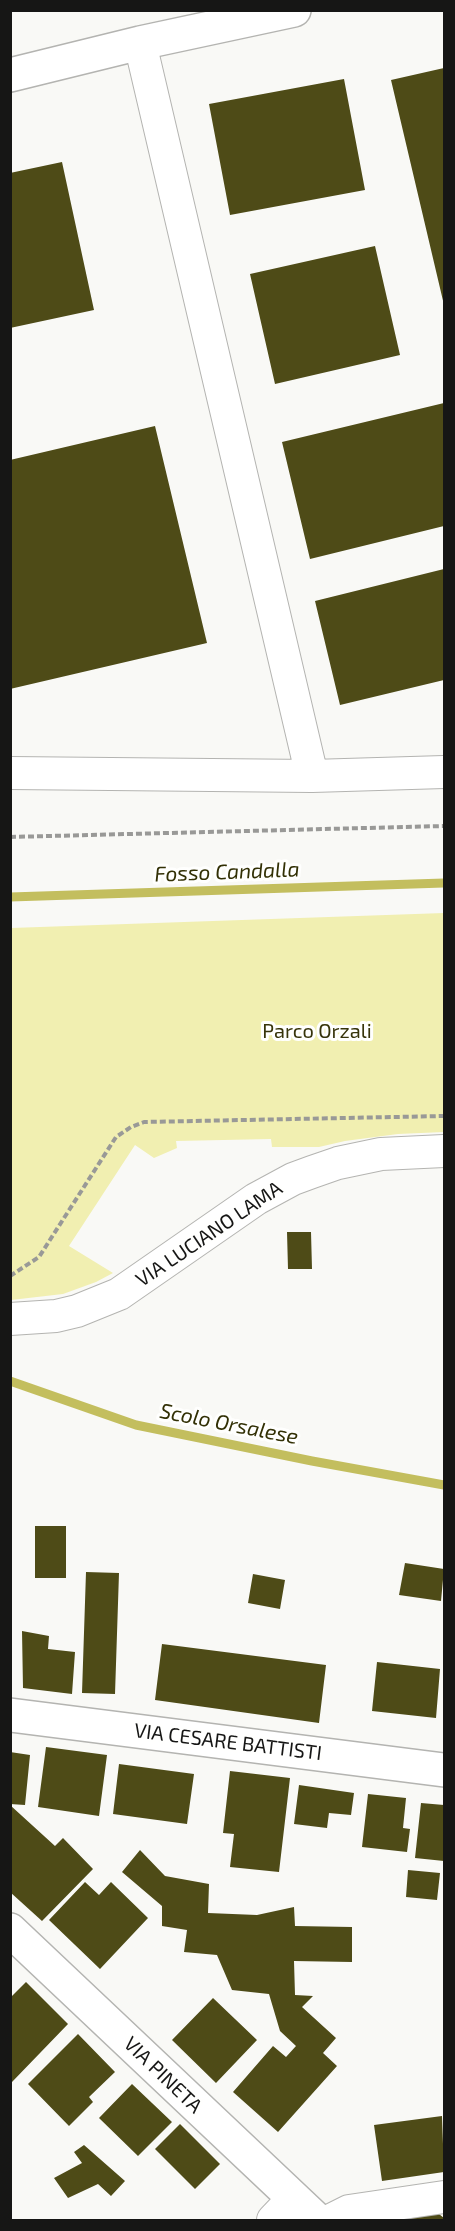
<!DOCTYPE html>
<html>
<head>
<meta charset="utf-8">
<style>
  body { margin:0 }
  #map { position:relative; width:455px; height:2231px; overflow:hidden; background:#f9f9f6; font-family:"Exo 2",sans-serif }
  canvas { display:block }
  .frame { position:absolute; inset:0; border:12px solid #161615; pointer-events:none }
</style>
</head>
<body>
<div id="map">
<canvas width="455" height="2231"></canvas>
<div class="frame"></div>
</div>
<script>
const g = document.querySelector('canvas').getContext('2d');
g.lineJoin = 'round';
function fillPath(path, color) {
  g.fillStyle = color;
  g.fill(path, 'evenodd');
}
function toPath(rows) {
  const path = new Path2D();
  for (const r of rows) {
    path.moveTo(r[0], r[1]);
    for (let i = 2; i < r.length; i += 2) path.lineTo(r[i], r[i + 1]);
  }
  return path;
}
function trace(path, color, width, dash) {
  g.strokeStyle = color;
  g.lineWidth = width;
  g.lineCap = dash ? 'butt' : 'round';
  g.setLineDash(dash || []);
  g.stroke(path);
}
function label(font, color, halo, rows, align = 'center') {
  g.font = font + ' "Exo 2",sans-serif';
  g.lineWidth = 6;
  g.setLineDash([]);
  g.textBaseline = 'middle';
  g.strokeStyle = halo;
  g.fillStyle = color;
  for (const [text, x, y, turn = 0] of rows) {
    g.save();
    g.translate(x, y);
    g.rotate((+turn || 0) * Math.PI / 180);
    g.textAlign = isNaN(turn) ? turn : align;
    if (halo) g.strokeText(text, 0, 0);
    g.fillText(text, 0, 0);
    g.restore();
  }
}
const green = toPath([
  [444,913,444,1132,398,1134,345,1141,319,1147,272,1147,271,1139,176,1141,177,1148,154,1158,135,1145,69,1246,113,1273,96,1282,63,1294,11,1300,11,928]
]);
const stream = toPath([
  [10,897,444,883],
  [10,1381,136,1425,312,1461,444,1485]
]);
const building = toPath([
  [444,68,444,305,391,80],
  [344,79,365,190,230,215,209,104],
  [62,162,94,310,10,328,10,173],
  [375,246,400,355,275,384,250,274],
  [444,403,444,526,310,559,282,442],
  [155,426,207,643,10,689,10,460],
  [444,569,444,680,340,705,315,601],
  [287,1232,311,1232,312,1269,288,1269],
  [35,1526,66,1526,66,1578,35,1578],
  [405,1563,444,1569,441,1601,399,1595],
  [86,1572,119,1573,115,1694,82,1693],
  [253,1574,285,1580,280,1609,248,1603],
  [22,1631,49,1636,48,1649,75,1652,72,1694,23,1688],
  [162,1644,326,1665,319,1723,155,1700],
  [377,1662,440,1669,436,1718,372,1711],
  [46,1747,107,1755,99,1816,38,1807],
  [10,1752,30,1755,25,1805,10,1804],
  [119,1764,194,1774,187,1824,113,1814],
  [230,1771,290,1778,279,1872,230,1867,234,1834,223,1833],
  [299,1785,354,1793,351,1815,329,1813,327,1828,294,1824],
  [368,1794,406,1798,403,1828,410,1829,407,1852,362,1847],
  [421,1803,444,1805,444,1861,415,1858],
  [10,1805,55,1846,63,1838,93,1869,42,1921,10,1892],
  [140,1850,165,1876,209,1884,208,1913,257,1915,294,1907,295,1926,352,1927,352,1962,294,1961,295,1995,313,1996,302,2007,336,2038,323,2053,337,2066,278,2132,233,2092,273,2046,286,2057,296,2046,280,2031,269,1994,232,1990,217,1955,184,1952,187,1930,162,1926,162,1906,122,1872],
  [408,1870,440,1873,437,1900,406,1897],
  [85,1882,99,1895,111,1882,148,1918,100,1969,49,1920],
  [26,1982,68,2024,12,2082,10,1998],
  [213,1998,257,2040,216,2083,172,2040],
  [78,2034,115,2072,89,2097,93,2102,69,2126,28,2084],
  [132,2084,172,2122,138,2156,99,2118],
  [442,2116,444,2172,382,2181,374,2125],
  [180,2124,220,2164,195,2189,155,2149],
  [84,2145,125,2181,111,2196,98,2184,68,2198,54,2178,82,2163,74,2152],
  [430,2207,444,2218,444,2220,398,2220,418,2208]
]);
const path = toPath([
  [10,837,444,826],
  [10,1276,39,1257,116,1137,131,1127,144,1122,444,1116]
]);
const minor = toPath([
  [140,43,312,776],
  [10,773,312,776,444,772],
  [10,1319,56,1316,77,1311,119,1294,256,1199,293,1179,312,1172,338,1163,381,1154,444,1151],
  [273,2220,293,2199],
  [331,2220,349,2211,444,2197]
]);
const tertiary = toPath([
  [10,1715,444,1770],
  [10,1930,317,2220]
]);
const primary = toPath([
  [10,75,140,43,294,10]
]);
const parkNames = [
  ["Parco Orzali",317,1031]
];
const streetNames = [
  ["VIA LUCIANO LAMA",209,1234,-34],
  ["VIA CESARE BATTISTI",228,1742,7],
  ["VIA PINETA",163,2075,44]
];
const waterNames = [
  ["Fosso Candalla",227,872,-2],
  ["Scolo Orsalese",229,1424,11]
];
fillPath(green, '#f1efb1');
trace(stream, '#c3be5e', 9);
fillPath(building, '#4e4b17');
trace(minor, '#b4b4b1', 34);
trace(tertiary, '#b4b4b1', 36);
trace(primary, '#b4b4b1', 36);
trace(path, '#999997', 4, [6, 3]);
trace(minor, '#fff', 32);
trace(tertiary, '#fff', 33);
trace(primary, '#fff', 33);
label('20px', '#37340a', '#fffffe', parkNames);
label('20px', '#161615', '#fffffe', streetNames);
label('italic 21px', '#323005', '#fffffe', waterNames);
</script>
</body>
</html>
